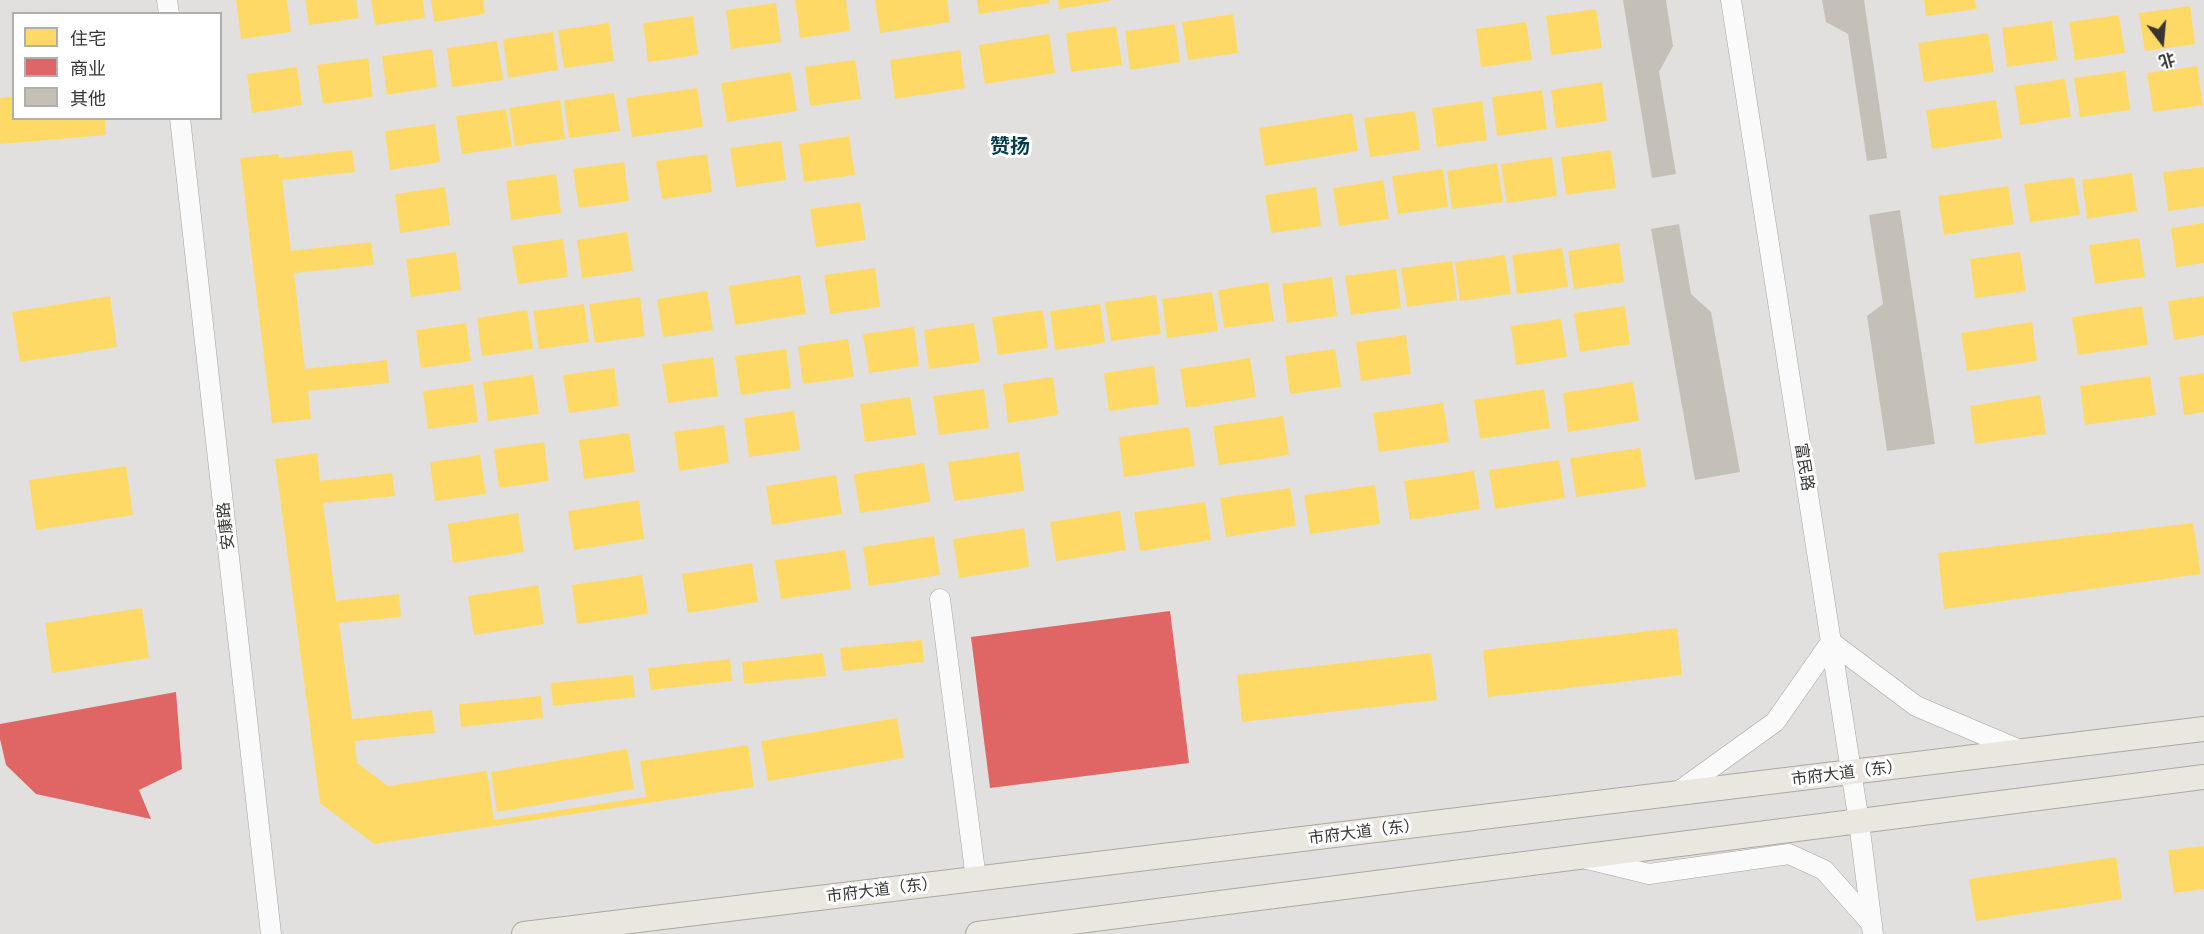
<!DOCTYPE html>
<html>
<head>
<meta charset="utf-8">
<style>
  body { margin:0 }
  #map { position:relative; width:2204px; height:934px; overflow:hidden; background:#e1e0de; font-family:"Crimson Pro","Noto Sans SC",serif }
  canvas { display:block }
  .legend { position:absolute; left:12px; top:12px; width:210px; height:108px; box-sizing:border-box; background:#fff; border:2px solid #afafae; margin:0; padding:8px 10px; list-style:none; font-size:18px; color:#373635 }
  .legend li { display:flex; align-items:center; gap:12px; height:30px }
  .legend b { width:30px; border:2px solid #afafae }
  .north { position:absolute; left:2132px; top:12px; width:60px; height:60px; -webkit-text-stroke:4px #fff; paint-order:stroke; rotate:164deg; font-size:16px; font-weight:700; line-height:24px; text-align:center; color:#373635 }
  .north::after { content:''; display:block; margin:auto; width:21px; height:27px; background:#373635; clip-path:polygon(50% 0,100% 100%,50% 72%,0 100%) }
</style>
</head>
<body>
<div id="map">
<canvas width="2204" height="934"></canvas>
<ul class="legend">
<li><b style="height:16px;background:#ffd966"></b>住宅</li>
<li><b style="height:16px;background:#e06666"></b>商业</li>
<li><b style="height:16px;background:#c4bfb7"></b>其他</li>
</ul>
<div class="north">北</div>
</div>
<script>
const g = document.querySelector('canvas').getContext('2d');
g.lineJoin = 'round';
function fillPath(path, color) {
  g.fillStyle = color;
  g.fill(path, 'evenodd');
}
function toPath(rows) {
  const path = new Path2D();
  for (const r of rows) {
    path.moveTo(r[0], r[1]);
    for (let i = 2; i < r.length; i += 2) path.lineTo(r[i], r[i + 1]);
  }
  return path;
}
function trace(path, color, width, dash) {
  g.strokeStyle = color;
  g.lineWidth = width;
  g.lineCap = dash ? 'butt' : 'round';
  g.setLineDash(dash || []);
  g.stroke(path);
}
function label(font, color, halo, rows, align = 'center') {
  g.font = font + ' "Crimson Pro","Noto Sans SC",serif';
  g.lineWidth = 6;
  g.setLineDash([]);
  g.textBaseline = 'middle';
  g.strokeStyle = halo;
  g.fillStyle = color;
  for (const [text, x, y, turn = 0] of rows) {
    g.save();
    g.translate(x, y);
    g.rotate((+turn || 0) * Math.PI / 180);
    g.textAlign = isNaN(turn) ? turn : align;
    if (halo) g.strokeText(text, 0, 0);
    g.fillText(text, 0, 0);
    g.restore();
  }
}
const homes = toPath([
  [236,0,287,0,291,32,241,39],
  [305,0,356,0,359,18,309,25],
  [371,0,423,0,425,18,375,25],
  [431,0,483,0,485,14,434,22],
  [795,0,846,0,850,31,800,38],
  [875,0,947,0,950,22,880,33],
  [977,0,1049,0,1050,3,979,14],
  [1058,0,1110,0,1110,1,1059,9],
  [1924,0,1975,0,1977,9,1926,16],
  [776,3,781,42,731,49,726,10],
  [2190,6,2195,44,2145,51,2139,13],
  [1596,9,1602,48,1551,55,1546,16],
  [1233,14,1238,53,1188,60,1182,22],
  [2119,15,2125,53,2075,60,2069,22],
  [693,16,698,55,648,62,643,23],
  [2052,21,2057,60,2007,67,2002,28],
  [1526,22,1532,60,1481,67,1476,29],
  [609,23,614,61,564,68,558,30],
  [1175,24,1180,62,1130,70,1125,31],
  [1116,26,1122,65,1071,72,1066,33],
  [553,32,558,70,508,78,503,39],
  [1988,33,1994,72,1924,82,1918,43],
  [1049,34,1055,73,985,84,979,45],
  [497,41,503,80,452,87,447,48],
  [432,49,437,87,387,95,382,56],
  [960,50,965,88,895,99,890,60],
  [368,58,373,97,323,104,317,65],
  [855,60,861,99,810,106,805,67],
  [2197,66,2203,105,2153,112,2147,73],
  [297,67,302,105,252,113,247,74],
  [2125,71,2130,110,2080,117,2074,78],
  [791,72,797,111,727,122,721,83],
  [2065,79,2071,117,2020,125,2015,86],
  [1602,82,1607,121,1556,128,1551,90],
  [697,88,703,127,632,137,626,98],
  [1542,90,1547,129,1497,136,1492,97],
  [614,93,620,131,569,138,564,100],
  [14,96,14,118,105,118,106,135,0,144,0,98],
  [560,100,565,139,515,146,509,108],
  [1996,100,2002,138,1932,149,1926,110],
  [1482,101,1487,140,1437,147,1432,108],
  [506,109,512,147,462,154,456,116],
  [1415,111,1420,150,1370,157,1364,118],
  [1352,113,1358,151,1265,166,1259,128],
  [435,124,440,162,390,170,385,131],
  [849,136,855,175,804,182,799,144],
  [781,141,786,180,736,187,730,148],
  [352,150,355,172,282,180,291,251,371,242,374,265,294,273,305,369,387,360,389,383,308,391,311,419,272,423,240,158,279,154,279,158],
  [1611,150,1616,188,1566,195,1561,157],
  [707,154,712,192,662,199,656,161],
  [1552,157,1557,196,1507,203,1501,164],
  [624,162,629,201,579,208,573,169],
  [1497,163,1503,202,1452,209,1447,171],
  [2204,167,2204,206,2168,211,2163,172],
  [1443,169,1448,207,1398,214,1392,176],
  [2132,173,2137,211,2087,219,2082,180],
  [556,174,561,213,511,220,506,181],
  [2074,177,2080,215,2030,222,2024,184],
  [1383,180,1389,219,1339,226,1333,188],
  [2008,186,2014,224,1944,235,1938,196],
  [445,187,450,225,400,233,395,194],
  [1316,187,1321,226,1271,233,1265,195],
  [860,202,866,240,816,247,810,209],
  [2204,223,2204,263,2176,267,2171,228],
  [627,232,633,271,582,278,577,240],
  [2139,238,2145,277,2095,284,2089,245],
  [563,239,568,277,518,284,512,246],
  [1619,243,1624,282,1574,289,1568,251],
  [1562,248,1568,287,1517,294,1512,255],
  [456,252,461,290,411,297,406,259],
  [2020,252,2026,291,1975,298,1970,259],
  [1505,255,1511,294,1460,301,1455,262],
  [1452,261,1457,300,1407,307,1401,268],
  [875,268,880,307,830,314,824,275],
  [1396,269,1401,308,1351,315,1345,276],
  [800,275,806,314,735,325,729,286],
  [1332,277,1337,316,1287,323,1282,284],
  [1268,282,1274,321,1224,328,1218,290],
  [707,291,713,330,663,337,657,299],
  [1212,292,1218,331,1167,338,1162,299],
  [1156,295,1161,334,1111,341,1105,302],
  [110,296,117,347,20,362,12,312],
  [2204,296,2204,335,2174,340,2168,301],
  [640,297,645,336,595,343,589,304],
  [584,304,589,342,539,349,533,311],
  [1100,304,1105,343,1055,350,1050,311],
  [1625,306,1630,344,1580,352,1574,313],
  [2142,306,2148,345,2078,355,2072,317],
  [527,310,533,349,482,356,477,318],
  [1043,310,1048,348,998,355,992,317],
  [1561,319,1567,357,1516,365,1511,326],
  [2032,322,2037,361,1967,371,1961,333],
  [466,323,471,361,421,368,416,330],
  [974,323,980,362,929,369,924,330],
  [914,327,919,366,869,373,863,334],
  [1406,335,1411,374,1361,381,1356,342],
  [848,339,854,377,803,384,798,346],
  [786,349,791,388,741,395,735,356],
  [1335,349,1341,387,1290,394,1285,356],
  [713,357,718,396,668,403,662,364],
  [1250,358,1256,397,1186,408,1180,369],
  [1154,366,1159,404,1109,411,1104,373],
  [614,368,619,406,569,413,563,375],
  [2204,373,2204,412,2184,415,2179,377],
  [533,375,539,414,488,421,483,382],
  [2150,376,2156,415,2085,425,2080,386],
  [1053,377,1058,415,1008,423,1003,384],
  [1633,382,1639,421,1568,432,1563,393],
  [473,384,478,422,428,429,423,391],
  [984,389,989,428,939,435,933,396],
  [1544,389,1550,428,1480,439,1474,400],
  [2040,395,2046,434,1975,444,1970,406],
  [910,397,916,435,865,442,860,404],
  [1443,403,1449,442,1379,452,1373,413],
  [794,411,800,450,749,457,744,418],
  [1283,416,1289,455,1219,465,1213,426],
  [724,425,729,463,679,471,674,432],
  [1189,427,1195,466,1124,477,1119,437],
  [629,433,635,472,584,479,579,440],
  [544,442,549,481,499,488,494,449],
  [1640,448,1646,487,1576,497,1570,458],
  [1019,452,1024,491,954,501,948,462],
  [317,453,320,481,392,473,395,496,323,503,336,601,399,594,401,617,339,623,352,719,432,710,435,733,355,741,357,763,388,786,487,771,494,820,646,797,640,761,748,745,754,787,374,844,320,803,275,459],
  [480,455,486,494,435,501,430,462],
  [1559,460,1565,498,1495,509,1489,470],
  [924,463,930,502,860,513,854,474],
  [126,466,133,515,36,530,29,480],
  [1474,471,1480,509,1410,520,1404,481],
  [836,475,842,514,772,525,766,486],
  [1375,485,1380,524,1310,534,1304,495],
  [1290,488,1296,526,1226,537,1220,498],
  [639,500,644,539,574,550,568,511],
  [1205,502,1211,540,1140,551,1134,512],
  [1120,511,1126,550,1056,561,1050,522],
  [518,513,524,552,453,563,448,524],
  [2193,523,2201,574,1944,609,1938,553],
  [1024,528,1029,567,959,578,953,539],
  [934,536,940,575,869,586,863,547],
  [845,550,851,589,781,599,775,560],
  [752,563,758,602,688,613,682,574],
  [642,575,648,614,577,624,572,585],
  [538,585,544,624,474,635,468,596],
  [142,608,149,658,52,673,45,623],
  [1677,628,1682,675,1488,697,1483,650],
  [922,640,924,662,843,671,840,648],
  [1174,648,1179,695,985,717,979,670],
  [823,653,826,676,744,684,742,662],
  [1431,653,1437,700,1242,722,1237,675],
  [730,659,732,681,651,690,648,668],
  [633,675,635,697,553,706,551,683],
  [541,696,543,718,461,727,459,704],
  [897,718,904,758,768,781,761,741],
  [627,749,634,789,497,812,491,772],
  [2204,846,2204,889,2174,893,2168,850],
  [2116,857,2122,899,1976,921,1969,879]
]);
const shops = toPath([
  [1170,611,1189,763,990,788,971,637],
  [176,692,182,769,139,790,151,819,36,794,6,765,0,739,0,724]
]);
const building = toPath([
  [1623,0,1666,0,1673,46,1659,72,1676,174,1652,178],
  [1822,0,1864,0,1887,158,1867,161,1848,34,1826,22],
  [1900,210,1935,444,1887,451,1867,316,1883,304,1869,215],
  [1679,224,1691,294,1711,312,1740,472,1695,480,1651,229]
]);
const minor = toPath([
  [167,0,169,14],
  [1731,0,1859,822,1873,934],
  [180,118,271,934],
  [940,599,976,879],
  [1675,794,1775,722,1831,642,1916,706,2022,751],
  [1587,859,1649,874,1789,854,1824,870,1872,924]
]);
const major = toPath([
  [524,934,2204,729],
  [978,934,2204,777]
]);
const streetNames = [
  ["富民路",1804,467,81],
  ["安康路",226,526,-96],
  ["市府大道（东）",1847,773,-7],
  ["市府大道（东）",1364,832,-7],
  ["市府大道（东）",882,890,-7]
];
const quarterNames = [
  ["赞扬",1010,147]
];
fillPath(homes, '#ffd966');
fillPath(shops, '#e06666');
fillPath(building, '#c4bfb7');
trace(minor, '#a4a4a3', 21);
trace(major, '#ada89e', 26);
trace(minor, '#fafafa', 20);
trace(major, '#eae7e1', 24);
label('16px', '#373635', '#fff', streetNames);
label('bold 20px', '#023e4c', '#fff', quarterNames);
</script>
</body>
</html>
